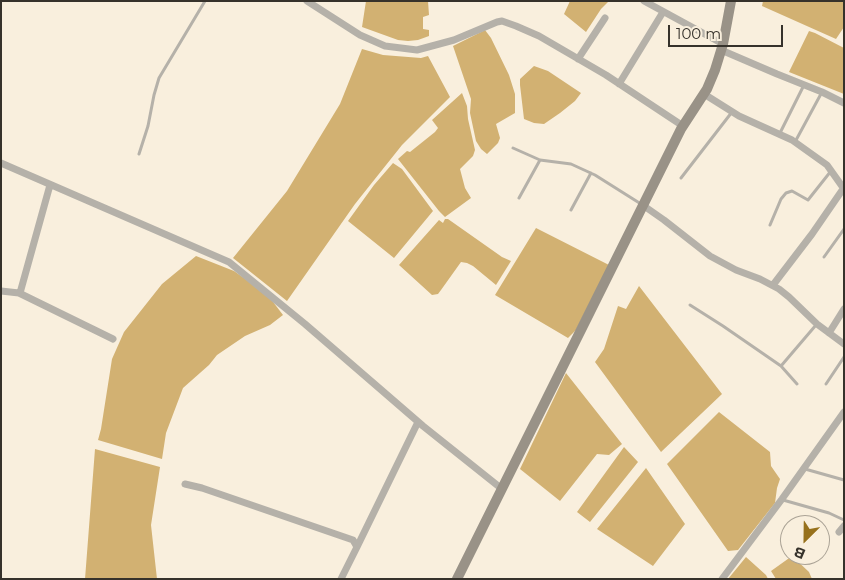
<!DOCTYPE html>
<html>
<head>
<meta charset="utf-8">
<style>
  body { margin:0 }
  #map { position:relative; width:845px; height:580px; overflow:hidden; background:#f9efdd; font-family:Montserrat,sans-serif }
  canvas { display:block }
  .frame { position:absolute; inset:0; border:2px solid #36322b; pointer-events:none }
  .north { position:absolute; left:780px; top:515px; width:50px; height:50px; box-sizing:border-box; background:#f9efdd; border:1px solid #aba396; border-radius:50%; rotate:203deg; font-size:14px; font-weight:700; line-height:20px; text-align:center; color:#36322b }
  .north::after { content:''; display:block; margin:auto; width:18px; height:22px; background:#97711c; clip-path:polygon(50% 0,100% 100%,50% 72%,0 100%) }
  .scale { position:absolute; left:668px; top:25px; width:115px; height:22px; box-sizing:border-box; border:2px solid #36322b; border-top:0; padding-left:6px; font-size:15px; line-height:18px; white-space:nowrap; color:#36322b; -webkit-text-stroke:4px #f9efdd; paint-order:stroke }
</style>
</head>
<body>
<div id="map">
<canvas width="845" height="580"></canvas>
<div class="frame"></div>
<div class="north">B</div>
<div class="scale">100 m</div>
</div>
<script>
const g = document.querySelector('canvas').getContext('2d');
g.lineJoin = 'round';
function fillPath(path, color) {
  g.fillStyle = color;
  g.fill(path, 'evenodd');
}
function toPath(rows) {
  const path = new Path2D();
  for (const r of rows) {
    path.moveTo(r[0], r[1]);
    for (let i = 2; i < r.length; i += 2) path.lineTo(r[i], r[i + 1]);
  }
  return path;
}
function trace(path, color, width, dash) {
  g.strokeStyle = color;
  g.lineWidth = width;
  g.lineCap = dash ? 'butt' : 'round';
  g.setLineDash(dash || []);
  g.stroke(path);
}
const water = toPath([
  [366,1,428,1,429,15,423,17,423,29,429,30,429,36,418,40,408,41,398,40,362,27],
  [570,1,609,1,601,9,586,32,564,14],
  [763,1,844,1,844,27,836,39,762,6],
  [485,30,491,38,509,75,515,94,515,113,496,124,500,138,498,143,487,154,481,149,476,141,470,113,471,99,453,46],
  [809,31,815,33,844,48,844,94,789,72],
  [362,49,383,55,421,58,428,56,450,97,402,145,355,204,287,301,233,258,287,191,340,104],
  [534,66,548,71,581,93,575,101,560,113,544,124,534,123,524,119,520,85,520,79],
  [462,93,467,106,468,119,475,150,473,156,460,169,465,188,471,198,445,217,439,211,398,159,407,151,410,152,435,132,438,128,432,120],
  [393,163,402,169,433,211,394,258,348,221,374,185],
  [445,219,448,219,502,257,511,261,496,285,473,266,467,263,461,262,441,290,438,294,432,295,399,265,439,220,443,223],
  [536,228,609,265,576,330,568,338,495,295],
  [196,256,234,271,267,294,283,315,270,325,245,336,217,355,209,365,183,388,166,433,162,459,98,440,101,429,112,359,124,332,162,284],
  [639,286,722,394,661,452,595,362,604,349,618,306,626,309],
  [566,373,622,444,609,455,597,454,560,501,520,469],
  [719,412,770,452,771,466,780,479,777,488,775,503,738,550,728,551,667,464],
  [624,447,638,462,590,522,577,512],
  [95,449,160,467,151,525,157,579,85,579],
  [646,468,685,524,653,566,597,529],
  [792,556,809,572,812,579,776,579,771,571],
  [746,557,766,575,768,579,728,579]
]);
const lane = toPath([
  [780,133,804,85],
  [795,142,822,92],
  [513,148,540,160,571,164,595,175,641,204],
  [139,154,148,126,154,95,159,78,205,1],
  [681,178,732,112],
  [519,198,540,160],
  [571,210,591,173],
  [770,225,781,199,786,193,792,191,808,200,831,171],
  [824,257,844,229],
  [690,305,723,326,781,366,797,384],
  [781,366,816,325],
  [826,384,844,357],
  [805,469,844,480],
  [783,500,829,513,844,520]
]);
const street = toPath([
  [307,1,360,35,385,46,417,50,454,40,497,22,502,21,516,26,539,36,606,75,683,126],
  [644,1,723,44],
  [721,50,777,74,822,92,844,103],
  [578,59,605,18],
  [619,84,663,12],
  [704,94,739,116,792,140,827,165,844,189],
  [1,163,229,262,305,324,423,426,502,489],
  [644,206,664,220,710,256,736,270,760,279,779,289,789,297,817,324,844,344],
  [773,285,812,234,843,189],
  [1,291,19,293,113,339],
  [20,293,50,185],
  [829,333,844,309],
  [185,484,202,488,353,540,357,547,341,579],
  [839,532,844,526],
  [357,547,418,422],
  [722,579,782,499,844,412]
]);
const secondary = toPath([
  [457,579,681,129,707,89,715,70,723,44,731,1]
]);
fillPath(water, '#d2b172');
trace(lane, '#b5b1a9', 3);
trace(street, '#b5b1a9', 7);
trace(secondary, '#999287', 10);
</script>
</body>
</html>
